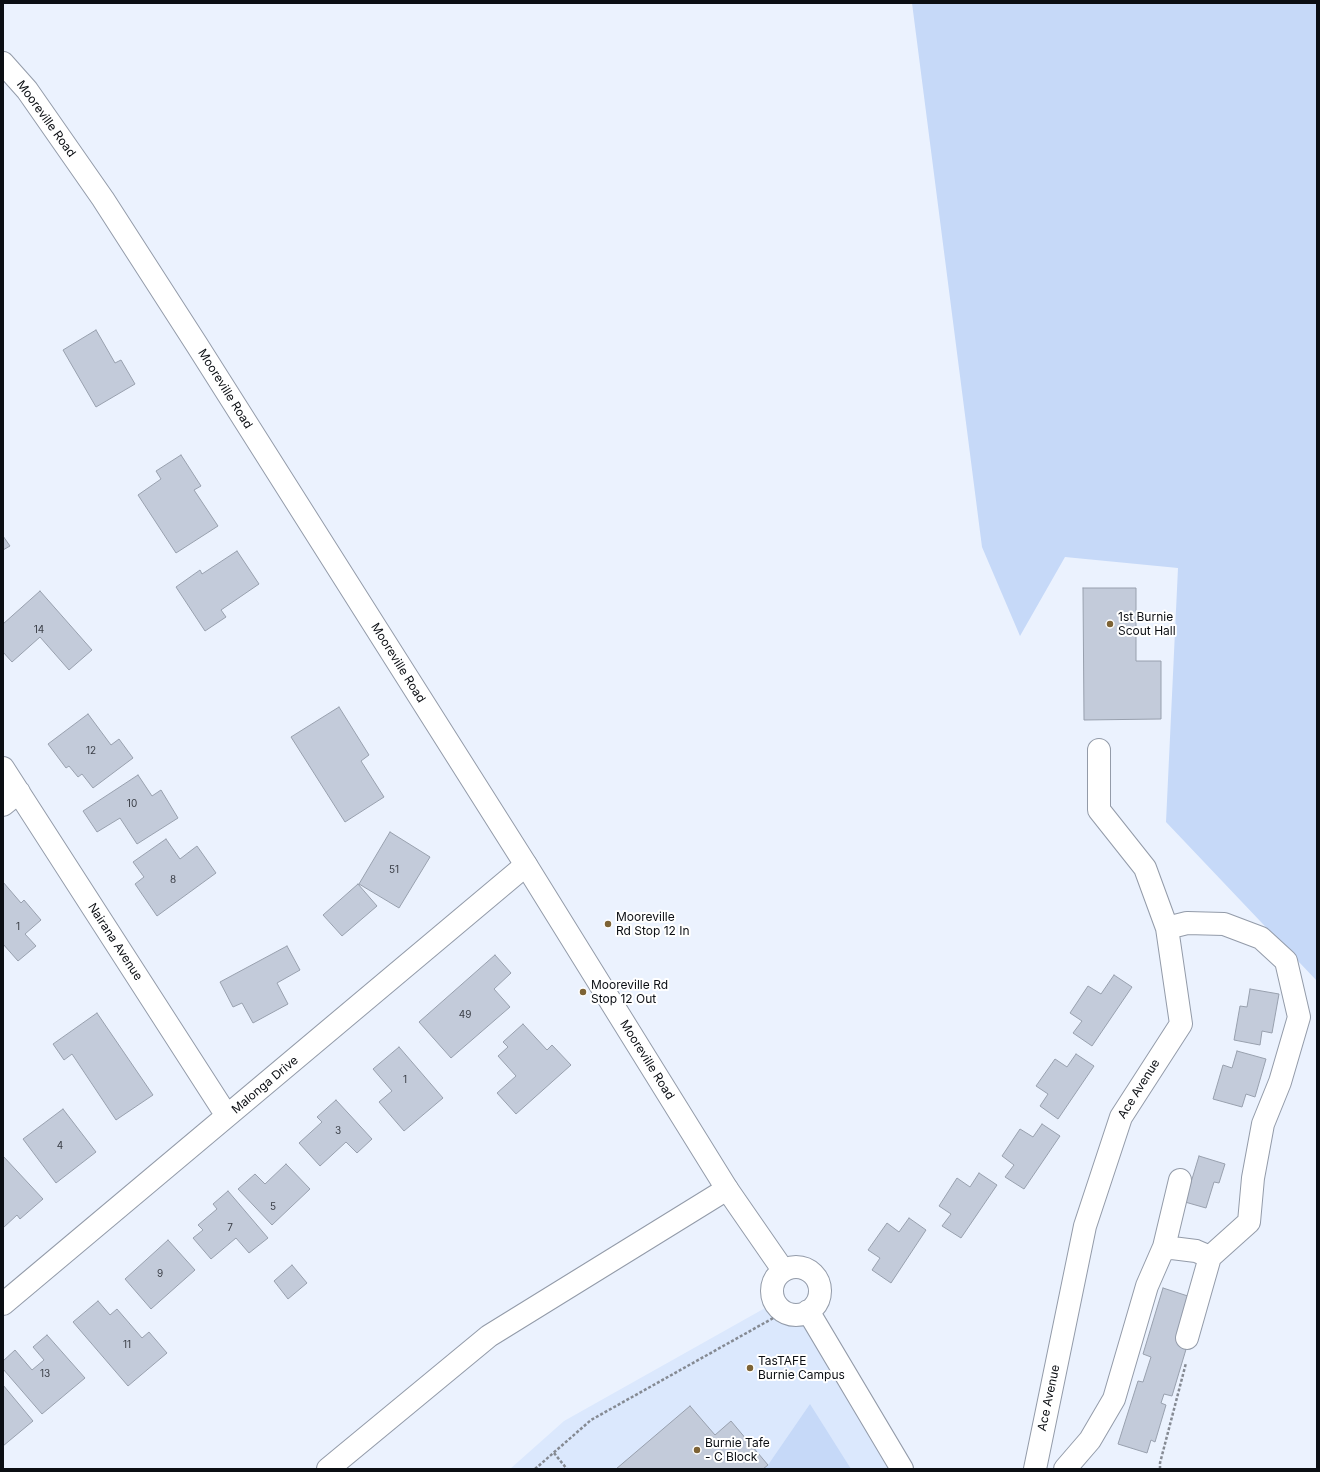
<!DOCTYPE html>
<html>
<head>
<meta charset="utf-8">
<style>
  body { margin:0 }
  #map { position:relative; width:1320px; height:1472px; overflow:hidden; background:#ebf2fe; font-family:Inter,sans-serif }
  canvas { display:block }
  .frame { position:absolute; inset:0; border:4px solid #0b0e13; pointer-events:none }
</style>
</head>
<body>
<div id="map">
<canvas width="1320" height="1472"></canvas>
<div class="frame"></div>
</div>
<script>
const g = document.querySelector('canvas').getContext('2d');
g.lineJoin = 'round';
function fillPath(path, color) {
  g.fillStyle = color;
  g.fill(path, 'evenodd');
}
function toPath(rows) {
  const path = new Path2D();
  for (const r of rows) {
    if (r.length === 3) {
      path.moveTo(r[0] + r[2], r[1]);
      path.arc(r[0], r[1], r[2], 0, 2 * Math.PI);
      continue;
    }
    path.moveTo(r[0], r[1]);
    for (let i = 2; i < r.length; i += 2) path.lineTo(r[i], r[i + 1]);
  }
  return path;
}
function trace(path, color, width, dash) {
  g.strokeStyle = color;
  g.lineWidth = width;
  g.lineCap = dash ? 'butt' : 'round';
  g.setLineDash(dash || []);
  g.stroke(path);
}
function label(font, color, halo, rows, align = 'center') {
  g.font = font + ' Inter,sans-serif';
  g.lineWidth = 4;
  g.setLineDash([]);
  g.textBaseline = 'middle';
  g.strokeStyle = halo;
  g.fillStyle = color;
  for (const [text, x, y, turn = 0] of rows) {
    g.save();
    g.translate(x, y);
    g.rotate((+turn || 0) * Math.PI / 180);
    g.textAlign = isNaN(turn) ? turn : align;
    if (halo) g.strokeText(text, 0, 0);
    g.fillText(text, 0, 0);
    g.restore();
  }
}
const built = toPath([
  [774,1303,778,1308,789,1314,802,1314,902,1469,510,1469,564,1421]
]);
const green = toPath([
  [912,3,1317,3,1317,981,1166,822,1178,568,1065,557,1020,636,982,547],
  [810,1404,851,1469,763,1469,768,1465]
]);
const building = toPath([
  [96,330,115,363,121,360,135,384,96,407,63,350,96,330],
  [181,455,201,486,194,490,218,526,176,553,138,495,161,479,156,471,181,455],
  [3,536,10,546,3,550,3,536],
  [237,551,259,584,221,610,226,617,205,631,176,587,200,570,202,574,237,551],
  [1083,588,1136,588,1136,661,1161,661,1161,719,1084,720,1083,588],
  [40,591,92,650,69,670,40,637,12,662,3,652,3,624,40,591],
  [339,707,369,755,361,761,384,797,345,822,291,737,339,707],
  [88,714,111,745,119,739,133,758,93,788,82,774,78,777,69,766,66,768,48,744,88,714],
  [138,775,152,796,161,790,178,818,137,844,120,818,97,832,83,811,138,775],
  [390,832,430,857,399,908,359,884,390,832],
  [166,839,180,859,197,846,216,873,157,916,135,884,144,877,133,862,166,839],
  [3,882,21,903,24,900,41,920,25,934,36,946,18,961,3,944,3,882],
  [358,884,377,906,342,936,323,915,358,884],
  [287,946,300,970,277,983,288,1004,253,1023,242,1003,233,1007,220,982,287,946],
  [495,955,511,973,494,989,510,1007,451,1058,419,1022,495,955],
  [1114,975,1132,987,1092,1046,1073,1033,1082,1021,1070,1013,1088,986,1101,994,1114,975],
  [1250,989,1279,994,1272,1033,1262,1031,1260,1045,1234,1040,1240,1006,1247,1007,1250,989],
  [97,1013,153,1095,116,1120,72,1054,64,1060,53,1044,97,1013],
  [523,1024,547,1050,552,1045,571,1065,516,1114,497,1093,516,1076,498,1056,508,1047,503,1042,523,1024],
  [399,1047,443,1098,404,1131,379,1102,392,1091,373,1069,399,1047],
  [1237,1051,1266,1059,1255,1097,1246,1094,1242,1107,1213,1099,1223,1065,1232,1068,1237,1051],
  [1076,1054,1094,1066,1058,1119,1040,1106,1048,1094,1036,1086,1055,1059,1067,1067,1076,1054],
  [336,1100,372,1139,357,1153,346,1142,320,1166,299,1143,322,1122,317,1117,336,1100],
  [63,1109,96,1152,56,1183,23,1139,63,1109],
  [1042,1124,1060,1136,1024,1189,1005,1177,1014,1165,1002,1156,1020,1129,1033,1137,1042,1124],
  [3,1156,43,1199,20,1219,17,1215,3,1228,3,1156],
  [1199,1156,1225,1164,1219,1183,1214,1182,1206,1208,1185,1202,1199,1156],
  [286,1164,310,1189,272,1225,238,1189,255,1174,265,1184,286,1164],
  [979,1173,997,1185,961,1238,942,1226,951,1214,939,1206,957,1178,970,1187,979,1173],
  [228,1191,268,1238,249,1253,236,1238,211,1259,193,1238,203,1230,198,1225,217,1209,213,1204,228,1191],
  [909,1218,926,1230,891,1283,872,1270,880,1258,868,1250,887,1223,899,1232,909,1218],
  [168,1240,195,1270,151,1309,125,1279,168,1240],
  [292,1265,307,1283,288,1299,274,1281,292,1265],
  [1163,1288,1194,1298,1187,1346,1172,1396,1164,1394,1161,1403,1166,1405,1155,1442,1151,1440,1147,1453,1118,1444,1138,1381,1143,1382,1151,1357,1143,1354,1163,1288],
  [98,1301,110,1315,117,1309,142,1338,149,1332,167,1353,128,1386,73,1322,98,1301],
  [47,1335,85,1378,42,1414,3,1369,3,1361,15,1350,32,1370,44,1360,33,1347,47,1335],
  [3,1385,33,1421,3,1446,3,1385],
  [690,1406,715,1435,731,1421,768,1465,763,1469,616,1469,690,1406]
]);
const path = toPath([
  [554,1453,567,1469],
  [535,1469,591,1420,784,1312],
  [1160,1469,1160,1463,1186,1363]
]);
const minor = toPath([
  [3,768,227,1116],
  [3,805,19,792],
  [1164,1247,1180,1180],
  [3,1304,526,865],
  [1187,1338,1210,1257],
  [328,1469,489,1336,727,1189],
  [1035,1469,1085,1226,1121,1117,1181,1024,1167,928,1145,868,1099,810,1099,750],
  [1065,1469,1090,1440,1114,1399,1147,1286,1164,1247,1196,1251,1210,1257,1249,1222,1253,1178,1263,1124,1280,1082,1299,1017,1286,961,1261,938,1224,924,1187,923,1167,928]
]);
const major = toPath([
  [3,63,27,90,103,199,197,345,526,865,727,1189,783,1270],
  [796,1291,24],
  [808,1311,902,1469]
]);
const markers = [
  [1110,624,4,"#7d6335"],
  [608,924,4,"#7d6335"],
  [583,992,4,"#7d6335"],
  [750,1368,4,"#7d6335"],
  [697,1450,4,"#7d6335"]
];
const numberNames = [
  ["14",39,630],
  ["12",91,751],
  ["10",132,804],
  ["51",394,870],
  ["8",173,880],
  ["1",18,927],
  ["49",465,1015],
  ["1",405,1080],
  ["3",338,1131],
  ["4",60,1146],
  ["5",273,1207],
  ["7",230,1228],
  ["9",160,1274],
  ["11",127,1345],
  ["13",45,1374]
];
const streetNames = [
  ["Mooreville Road",46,119,54],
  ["Mooreville Road",225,389,58],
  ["Mooreville Road",398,663,58],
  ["Nairana Avenue",115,942,57],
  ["Mooreville Road",647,1060,58],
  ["Malonga Drive",265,1085,-40],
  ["Ace Avenue",1139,1089,-58],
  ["Ace Avenue",1049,1398,-78]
];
const poiNames = [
  ["1st Burnie",1118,617],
  ["Scout Hall",1118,631],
  ["Mooreville",616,917],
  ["Rd Stop 12 In",616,931],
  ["Mooreville Rd",591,985],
  ["Stop 12 Out",591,999],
  ["TasTAFE",758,1361],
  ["Burnie Campus",758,1375],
  ["Burnie Tafe",705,1443],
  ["- C Block",705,1457]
];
fillPath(built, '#dbe8fd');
fillPath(green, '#c6d9f8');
fillPath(building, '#c3cbda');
trace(building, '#98a0ae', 1);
trace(minor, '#939ba9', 24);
trace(major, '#939ba9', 24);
trace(path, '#858a93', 2.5, [3, 2]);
trace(minor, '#fff', 22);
trace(major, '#fff', 22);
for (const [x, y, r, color] of markers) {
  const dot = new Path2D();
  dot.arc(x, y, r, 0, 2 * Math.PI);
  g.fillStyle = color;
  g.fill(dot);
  trace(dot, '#fff', 1.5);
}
label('10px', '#393d45', null, numberNames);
label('12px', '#0b0e13', '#fff', streetNames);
label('12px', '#0b0e13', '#fff', poiNames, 'left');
</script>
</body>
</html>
